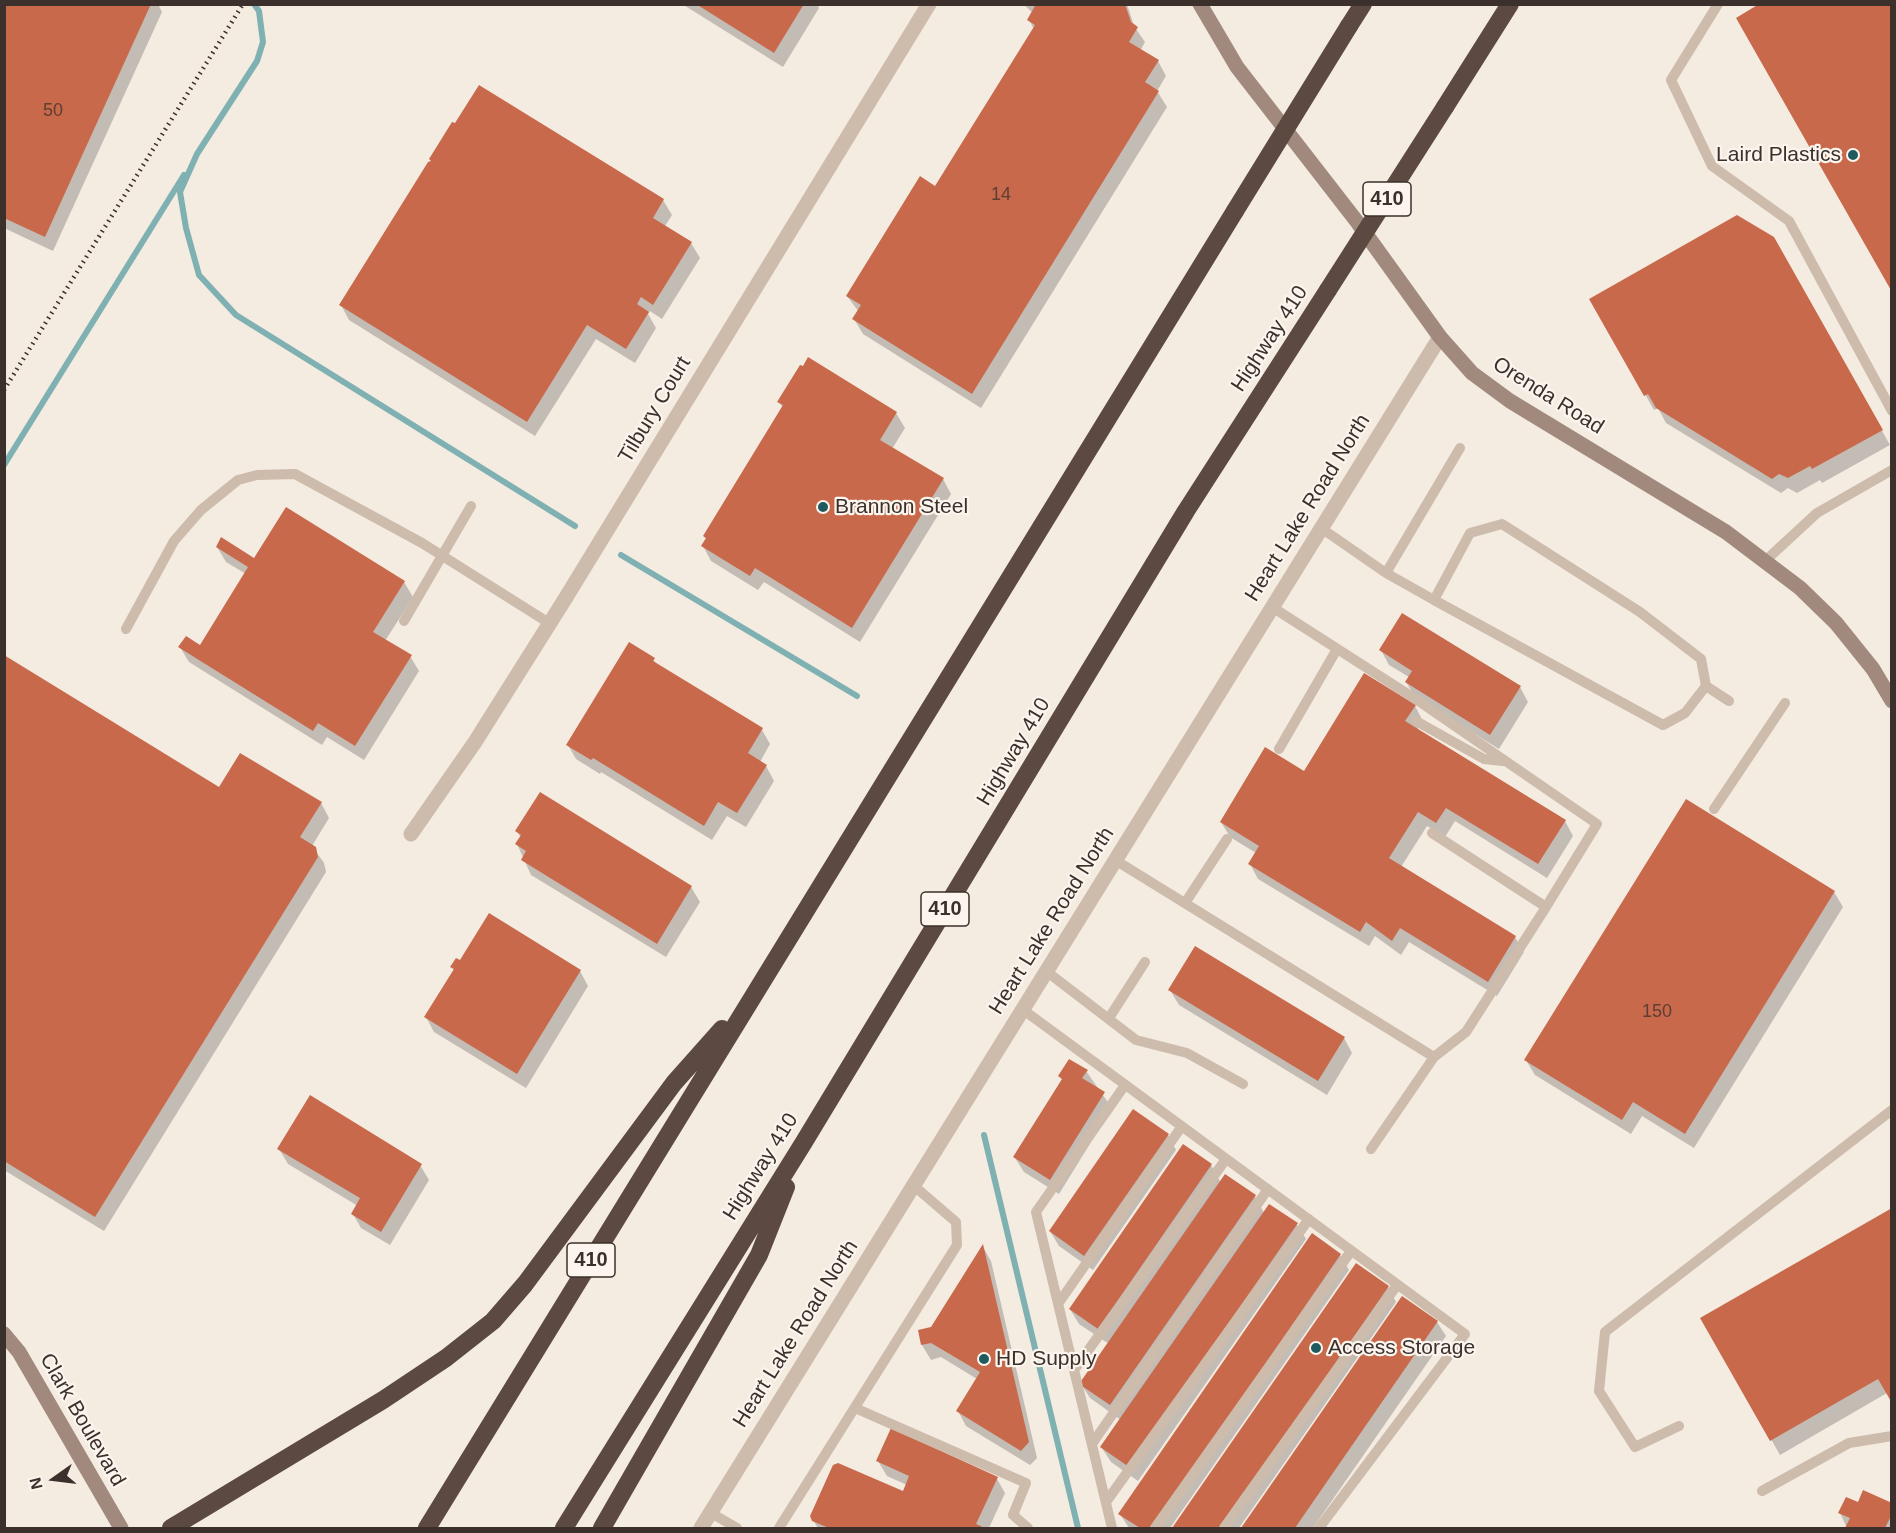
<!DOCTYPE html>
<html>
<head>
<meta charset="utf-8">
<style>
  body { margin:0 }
  #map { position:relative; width:1896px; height:1533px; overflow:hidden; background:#f4ebe1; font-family:Arial,sans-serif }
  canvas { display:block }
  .frame { position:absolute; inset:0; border:6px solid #3b302b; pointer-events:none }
  .north { position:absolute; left:24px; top:1449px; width:60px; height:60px; -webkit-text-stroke:4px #fbf5ee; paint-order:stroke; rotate:256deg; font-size:16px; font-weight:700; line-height:24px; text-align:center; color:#3b302b }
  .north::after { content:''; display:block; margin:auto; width:21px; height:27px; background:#3b302b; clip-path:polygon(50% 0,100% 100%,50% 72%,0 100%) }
</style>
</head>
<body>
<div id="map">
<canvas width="1896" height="1533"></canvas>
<div class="frame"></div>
<div class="north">N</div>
</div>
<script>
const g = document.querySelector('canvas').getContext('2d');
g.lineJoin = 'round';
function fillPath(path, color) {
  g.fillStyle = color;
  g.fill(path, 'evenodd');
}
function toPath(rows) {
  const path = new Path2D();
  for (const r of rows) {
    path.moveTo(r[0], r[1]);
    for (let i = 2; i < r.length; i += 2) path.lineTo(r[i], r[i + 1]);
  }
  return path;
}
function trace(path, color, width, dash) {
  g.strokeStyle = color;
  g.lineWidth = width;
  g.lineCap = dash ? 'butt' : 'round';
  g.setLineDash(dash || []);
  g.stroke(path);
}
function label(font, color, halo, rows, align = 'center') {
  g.font = font + ' Arial,sans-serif';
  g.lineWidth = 4.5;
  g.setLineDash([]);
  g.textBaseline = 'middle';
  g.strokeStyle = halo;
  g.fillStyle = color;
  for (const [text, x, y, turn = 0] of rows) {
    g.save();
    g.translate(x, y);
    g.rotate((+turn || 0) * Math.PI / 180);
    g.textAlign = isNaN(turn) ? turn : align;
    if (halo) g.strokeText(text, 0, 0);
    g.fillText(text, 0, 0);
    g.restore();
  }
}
const shadow = toPath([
  [4,4,158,4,162,12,53,251,4,228],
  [682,4,817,4,819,8,783,67],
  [1023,4,1127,4,1134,26,1145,42,1140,51,1158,61,1166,76,1157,91,1167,107,981,408,863,334,854,319,859,312,847,296,936,188,1034,29,1029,20,1033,13],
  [663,200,672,215,665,226,691,243,700,258,662,319,650,311,648,314,656,328,635,363,596,339,535,436,349,320,341,305],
  [1773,238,1890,445,1822,483,1820,480,1797,493,1788,488,1781,493,1666,423,1658,408,1654,410,1591,299],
  [779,402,896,413,905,428,892,449,943,479,951,494,860,642,764,582,758,590,711,561,703,546,707,540,704,536,783,408],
  [217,547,255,560,404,582,413,597,385,641,410,656,419,671,364,760,327,737,322,745,189,662,180,647,201,647,246,574,226,562],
  [1381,650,1520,687,1528,702,1499,749,1415,697,1406,682,1409,677,1389,665],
  [4,658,219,789,321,803,329,818,312,846,324,863,326,872,104,1231,4,1170],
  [653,659,657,665,762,730,770,744,760,762,766,766,774,781,746,827,727,816,712,840,601,772,600,774,576,759,568,745],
  [1415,706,1423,721,1417,730,1565,821,1573,836,1547,878,1455,821,1445,837,1427,826,1401,867,1515,937,1524,952,1497,996,1409,942,1401,955,1375,936,1369,946,1258,879,1250,864,1256,853,1230,837,1221,822],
  [517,831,691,887,700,902,666,957,531,875,517,844,521,838],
  [1834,892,1843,907,1694,1148,1642,1116,1631,1134,1535,1075,1526,1060],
  [460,962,580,971,588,986,526,1088,434,1032,426,1017,454,971,452,967],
  [1170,990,1344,1038,1352,1053,1327,1095,1179,1005],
  [1086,1071,1112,1108,1059,1194,1024,1172,1015,1158,1063,1081,1060,1076],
  [310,1097,420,1165,429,1180,390,1245,361,1228,353,1214,358,1206,288,1164,279,1149],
  [1168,1135,1176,1150,1093,1270,1059,1246,1050,1231],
  [1211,1165,1221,1183,1255,1196,1264,1213,1270,1206,1297,1225,1306,1239,1138,1481,1111,1462,1102,1448,1121,1420,1090,1398,1081,1384,1109,1344,1079,1324,1070,1309],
  [1892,1210,1887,1393,1780,1455,1702,1318],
  [983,1247,991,1261,1037,1458,1030,1465,966,1426,958,1411,977,1379,941,1357,931,1360,922,1345,919,1331,932,1328],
  [1340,1255,1349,1270,1170,1528,1129,1528,1120,1514],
  [1356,1265,1388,1287,1396,1302,1239,1528,1174,1528],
  [1403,1298,1437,1322,1446,1336,1313,1528,1243,1528],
  [878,1461,997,1479,1005,1493,989,1528,818,1528,813,1520,903,1493,907,1485,887,1476],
  [1858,1504,1892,1504,1892,1528,1847,1528,1840,1513]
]);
const stream = toPath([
  [254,4,259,11,263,42,257,61,197,154,180,192,186,228,199,275,236,315,575,526],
  [4,465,184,175],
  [621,555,857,696],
  [984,1135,1078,1528]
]);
const building = toPath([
  [4,4,151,4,45,237,4,218],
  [696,4,804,4,774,53],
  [1036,4,1125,4,1131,22,1138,27,1129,42,1159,60,1145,82,1159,91,972,394,852,319,861,305,846,296,920,176,935,186,1035,25,1027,20],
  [1759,4,1892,4,1892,292,1736,18],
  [479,85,664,199,653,218,692,242,653,305,641,297,637,304,649,312,626,349,587,325,527,422,339,305,428,162,431,161,429,159,452,122,455,123],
  [1737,215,1774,237,1883,430,1812,469,1810,466,1788,478,1779,474,1772,479,1656,408,1648,394,1644,396,1589,299],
  [808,357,897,412,880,440,944,478,852,628,755,568,750,576,701,546,706,538,703,536,783,405,777,402,800,365,803,366],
  [286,507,405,581,373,632,412,655,355,746,318,723,313,731,178,647,186,636,200,645,248,567,216,547,221,537,254,558],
  [1402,613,1521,686,1490,735,1405,682,1412,671,1379,650],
  [629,642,655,658,653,661,763,728,748,753,767,765,737,813,718,802,704,826,593,758,591,760,566,745],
  [4,655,219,787,240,753,322,802,300,837,316,847,318,857,95,1217,4,1161],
  [1364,673,1416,705,1405,721,1566,820,1538,864,1446,808,1436,823,1418,812,1389,858,1516,936,1488,982,1400,928,1392,941,1366,922,1360,932,1248,864,1259,846,1220,822,1265,747,1304,771],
  [540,792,692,886,657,944,521,860,526,851,515,844,521,835,515,831],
  [1686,799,1835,891,1685,1134,1633,1102,1622,1120,1524,1060],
  [489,913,581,970,517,1074,424,1017,454,969,450,967,456,958,460,960],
  [1195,946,1345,1037,1318,1081,1168,990],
  [1069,1059,1088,1070,1082,1078,1105,1092,1050,1180,1013,1157,1062,1079,1058,1076],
  [310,1095,422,1164,381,1232,351,1214,360,1198,277,1149],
  [1133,1109,1169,1134,1084,1256,1049,1231],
  [1183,1144,1212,1164,1098,1329,1069,1309],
  [1225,1174,1256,1195,1110,1405,1079,1384],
  [1269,1204,1298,1223,1129,1467,1100,1447],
  [1892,1208,1892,1403,1878,1379,1770,1441,1700,1318],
  [1312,1233,1341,1254,1152,1528,1140,1528,1118,1514],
  [983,1244,1029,1442,1021,1451,956,1411,980,1372,931,1343,921,1345,918,1330,931,1327],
  [1356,1263,1389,1286,1221,1528,1172,1528],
  [1402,1296,1438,1321,1295,1528,1241,1528],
  [891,1428,998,1477,976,1524,985,1528,829,1528,812,1521,810,1516,833,1465,838,1463,903,1491,909,1476,876,1461],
  [1863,1490,1892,1503,1892,1514,1885,1528,1845,1528,1850,1518,1838,1513,1846,1497,1858,1502]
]);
const lane = toPath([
  [1718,4,1671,80,1712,166,1789,221,1892,411],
  [1321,528,1386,573,1434,600],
  [1765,561,1817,513,1892,470],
  [1386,573,1460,448],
  [1272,607,1417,700,1597,824,1546,907],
  [404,621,471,506],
  [126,629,174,541,201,510,238,480,257,475,295,474,422,543,549,623],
  [1706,686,1685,713,1663,725,1434,600,1470,533,1502,524,1640,612,1701,659,1706,686,1729,701],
  [1416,721,1484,759,1503,761],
  [1279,749,1337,649],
  [1714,809,1785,703],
  [1432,833,1546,907,1466,1032,1434,1057],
  [1115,860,1434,1057,1371,1149],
  [1185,903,1227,839],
  [1046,971,1136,1040,1187,1053,1243,1084],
  [1022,1009,1465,1334,1319,1528],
  [1109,1018,1145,962],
  [1058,1304,1182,1126],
  [1074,1370,1226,1159],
  [855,1408,1026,1483,1013,1515,1028,1528],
  [1679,1426,1635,1447,1599,1391,1605,1332,1892,1110],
  [1092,1444,1268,1189],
  [1762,1491,1849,1443,1892,1436],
  [1106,1502,1309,1219],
  [711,1513,737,1528],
  [779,1528,957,1245,956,1222,913,1185],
  [1112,1528,1036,1212,1125,1085],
  [1155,1528,1351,1251],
  [1224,1528,1397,1285]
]);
const street = toPath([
  [411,834,475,742,565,599,929,4],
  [701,1528,1440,337]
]);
const secondary = toPath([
  [1200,4,1237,67,1358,223,1440,337,1472,373,1510,401,1726,532,1800,588,1836,623,1873,669,1892,701],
  [4,1334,19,1352,121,1528]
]);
const highway = toPath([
  [1349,26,1363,4],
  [1445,107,1510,4],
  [171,1528,383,1400,446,1358,493,1321,525,1284,674,1083,722,1029],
  [427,1528,1235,211],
  [564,1528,804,1142,1186,511,1328,290],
  [602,1528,759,1255,786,1187]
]);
const rail = toPath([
  [4,390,243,4]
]);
const highwayBridge = toPath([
  [1235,211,1349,26],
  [1328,290,1445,107]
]);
const markers = [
  [1853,155,6,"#1f5a5e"],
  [823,507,6,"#1f5a5e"],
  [1316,1348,6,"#1f5a5e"],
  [984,1359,6,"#1f5a5e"]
];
const numberNames = [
  ["50",53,111],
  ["14",1001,195],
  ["150",1657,1012]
];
const shields = [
  [1387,199,48],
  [945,909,48],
  [591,1260,48]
];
const shieldNames = [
  ["410",1387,199],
  ["410",945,909],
  ["410",591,1260]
];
const poiNames = [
  ["Laird Plastics",1841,155,"right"],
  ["Brannon Steel",835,507],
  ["Access Storage",1328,1348],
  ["HD Supply",996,1359]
];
const streetNames = [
  ["Highway 410",1270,339,-57],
  ["Orenda Road",1548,396,32],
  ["Tilbury Court",655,410,-59],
  ["Heart Lake Road North",1308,508,-58],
  ["Highway 410",1014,752,-59],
  ["Heart Lake Road North",1052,921,-58],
  ["Highway 410",761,1167,-58],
  ["Heart Lake Road North",796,1334,-58],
  ["Clark Boulevard",82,1420,60]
];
fillPath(shadow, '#0003');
trace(stream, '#7fb0b2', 6);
fillPath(building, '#c8694b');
trace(lane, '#cdbbac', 10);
trace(street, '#cdbbac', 15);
trace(secondary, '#a18a7d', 15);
trace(highway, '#5c4a42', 18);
trace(rail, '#3b302b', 4.5, [1.5, 4.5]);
trace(highwayBridge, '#5c4a42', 18);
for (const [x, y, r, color] of markers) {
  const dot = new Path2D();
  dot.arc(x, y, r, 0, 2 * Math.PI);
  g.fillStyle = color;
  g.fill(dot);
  trace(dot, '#fbf5ee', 2);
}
label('18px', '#5e3e33', null, numberNames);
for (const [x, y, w] of shields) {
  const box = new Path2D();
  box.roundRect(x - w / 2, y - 17, w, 34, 4.5);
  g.fillStyle = '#fbf5ee';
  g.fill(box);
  trace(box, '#3b302b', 1.5);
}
label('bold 20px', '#3b302b', null, shieldNames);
label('21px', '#3b302b', '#fbf5ee', poiNames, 'left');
label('21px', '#3b302b', '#fbf5ee', streetNames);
</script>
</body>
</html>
